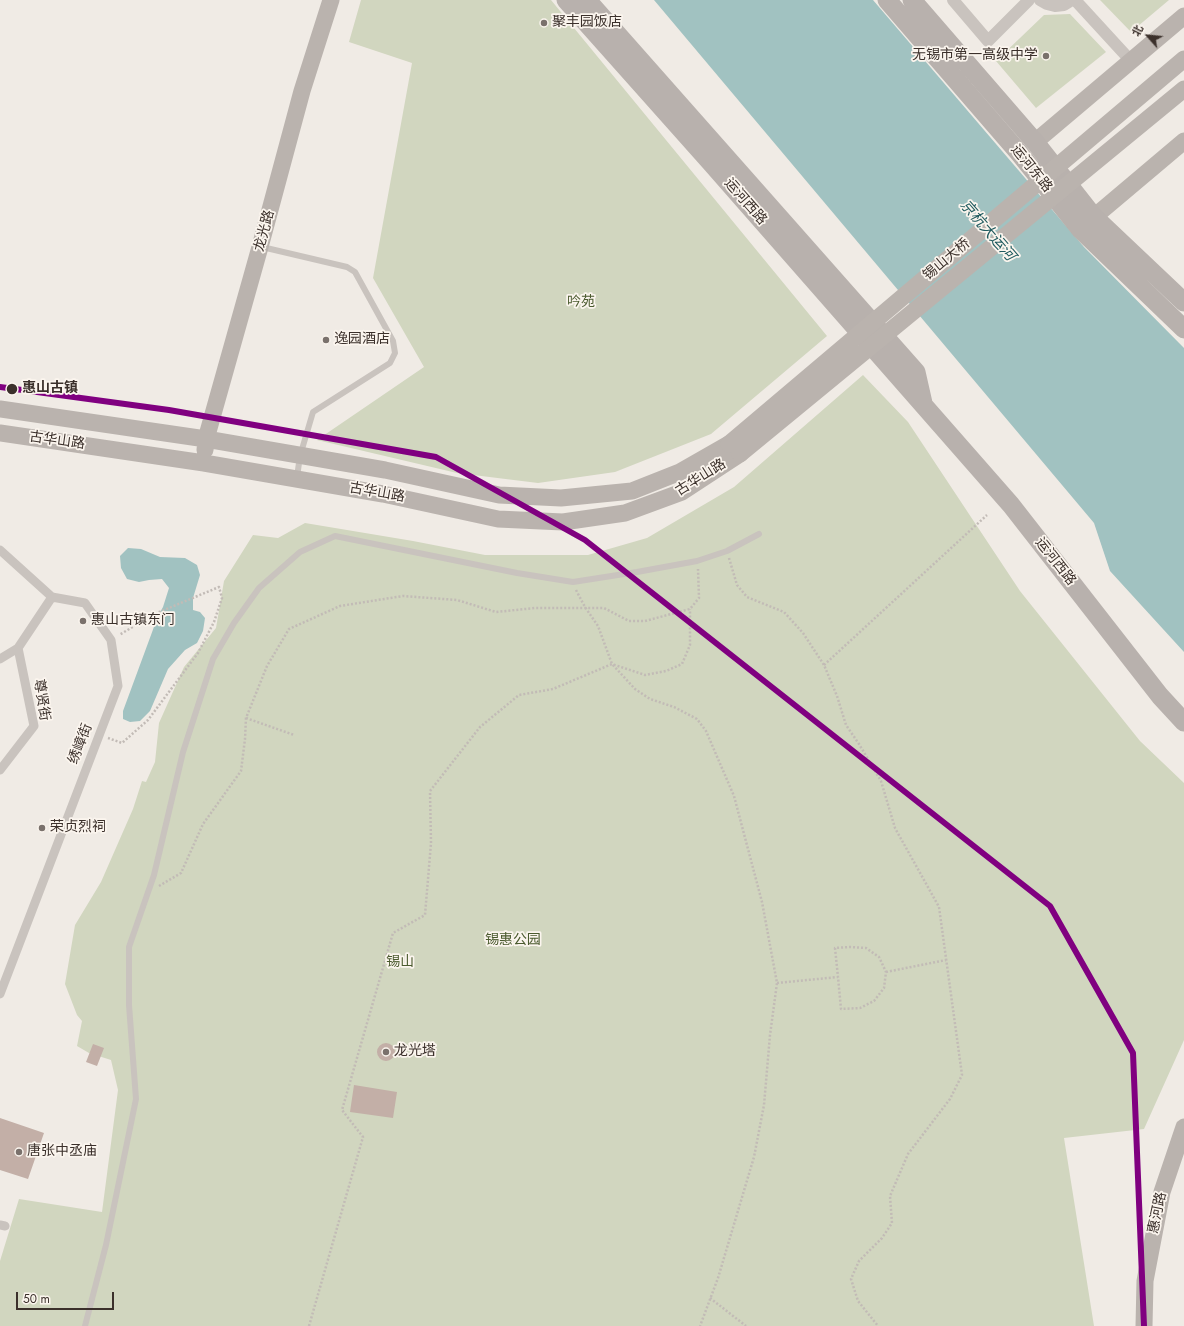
<!DOCTYPE html>
<html>
<head>
<meta charset="utf-8">
<style>
  body { margin:0 }
  #map { position:relative; width:1184px; height:1326px; overflow:hidden; background:#f0ebe5; font-family:Jost,"Noto Sans SC",sans-serif }
  canvas { display:block }
  .north { position:absolute; left:1128px; top:16px; width:40px; height:40px; -webkit-text-stroke:3px #fbf5ee; paint-order:stroke; rotate:297deg; font-size:11px; font-weight:700; line-height:16px; text-align:center; color:#3b302b }
  .north::after { content:''; display:block; margin:auto; width:14px; height:18px; background:#3b302b; clip-path:polygon(50% 0,100% 100%,50% 72%,0 100%) }
  .scale { position:absolute; left:16px; top:1292px; width:98px; height:18px; box-sizing:border-box; border:2px solid #3b302b; border-top:0; padding-left:5px; font-size:12px; line-height:14px; white-space:nowrap; color:#3b302b; -webkit-text-stroke:3px #fbf5ee; paint-order:stroke }
</style>
</head>
<body>
<div id="map">
<canvas width="1184" height="1326"></canvas>
<div class="north">北</div>
<div class="scale">50 m</div>
</div>
<script>
const g = document.querySelector('canvas').getContext('2d');
g.lineJoin = 'round';
function fillPath(path, color) {
  g.fillStyle = color;
  g.fill(path, 'evenodd');
}
function toPath(rows) {
  const path = new Path2D();
  for (const r of rows) {
    if (r.length === 3) {
      path.moveTo(r[0] + r[2], r[1]);
      path.arc(r[0], r[1], r[2], 0, 2 * Math.PI);
      continue;
    }
    path.moveTo(r[0], r[1]);
    for (let i = 2; i < r.length; i += 2) path.lineTo(r[i], r[i + 1]);
  }
  return path;
}
function trace(path, color, width, dash) {
  g.strokeStyle = color;
  g.lineWidth = width;
  g.lineCap = dash ? 'butt' : 'round';
  g.setLineDash(dash || []);
  g.stroke(path);
}
function label(font, color, halo, rows, align = 'center') {
  g.font = font + ' Jost,"Noto Sans SC",sans-serif';
  g.lineWidth = 3.5;
  g.setLineDash([]);
  g.textBaseline = 'middle';
  g.strokeStyle = halo;
  g.fillStyle = color;
  for (const [text, x, y, turn = 0] of rows) {
    g.save();
    g.translate(x, y);
    g.rotate((+turn || 0) * Math.PI / 180);
    g.textAlign = isNaN(turn) ? turn : align;
    if (halo) g.strokeText(text, 0, 0);
    g.fillText(text, 0, 0);
    g.restore();
  }
}
const green = toPath([
  [361,0,551,0,827,336,711,434,615,472,538,483,457,473,317,440,424,367,373,278,412,63,349,42],
  [1100,0,1169,0,1131,32],
  [1070,14,1106,52,1036,108,996,61,1044,15],
  [863,375,908,422,1020,591,1140,741,1184,783,1184,1040,1144,1129,1064,1138,1094,1326,0,1326,0,1261,19,1199,102,1212,118,1090,111,1060,89,1053,77,1046,82,1021,77,1015,65,984,75,925,101,882,133,809,142,781,146,782,155,762,159,723,184,667,216,628,224,581,253,535,278,538,305,523,413,541,485,555,588,555,647,538,734,487]
]);
const water = toPath([
  [654,0,873,0,1084,247,1184,348,1184,652,1110,571,1094,523],
  [128,548,141,549,160,557,185,558,197,565,200,575,193,598,193,610,200,612,205,618,203,631,197,643,185,650,168,669,150,711,140,721,130,722,123,719,123,711,158,616,163,607,169,588,162,579,149,580,139,582,127,579,121,568,120,556]
]);
const building = toPath([
  [386,1052,9],
  [93,1044,104,1048,97,1066,86,1062],
  [354,1085,397,1092,393,1118,350,1112],
  [0,1118,44,1133,28,1179,0,1170]
]);
const path = toPath([
  [729,558,737,585,747,597,784,612,803,633,824,665,837,696,846,725,859,744,881,781,895,828,939,907,962,1075,950,1099,908,1154,890,1196,892,1223,882,1238,859,1261,851,1279,858,1301,878,1326],
  [576,590,585,607,598,626,612,664,635,689,650,699,674,707,697,719,706,731,734,796,762,902,777,983,770,1035,764,1105,754,1157,718,1278,700,1326],
  [824,665,987,515],
  [246,718,294,735],
  [108,738,122,743,148,720,198,653,214,622,222,598,219,587,157,613,119,635],
  [159,886,181,873,203,824,241,771,245,739,246,718,267,666,289,629,340,606,403,596,457,600,496,612,535,608,604,608,629,621,645,621,690,609,699,598,698,569],
  [886,972,946,960],
  [777,983,838,977,841,1009,860,1008,874,1001,884,988,886,972,879,957,866,948,851,947,835,948,838,977],
  [710,1298,746,1326],
  [309,1326,363,1137,342,1110,393,933,425,915,431,843,430,791,480,727,519,695,553,689,612,664,645,675,666,671,682,664,690,645,690,609]
]);
const service = toPath([
  [262,247,347,267,355,272,393,341,395,353,390,363,313,412,300,456,297,477],
  [85,1326,106,1245,136,1099,129,1005,129,947,154,875,183,752,213,659,234,623,259,588,300,552,335,536,517,573,573,582,637,572,697,561,727,551,759,534]
]);
const pedestrian = toPath([
  [0,550,52,597,85,603,111,640,118,686,0,994],
  [0,659,18,648,52,597],
  [0,770,34,726,18,648],
  [0,1225,5,1226]
]);
const minor = toPath([
  [953,0,988,41,1029,0],
  [1040,0,1047,4,1055,6,1064,5,1072,0],
  [1075,0,1131,61]
]);
const secondary = toPath([
  [1035,142,1184,16],
  [1094,217,1184,141],
  [0,409,206,439,385,470,499,495,561,498,632,491,680,472,729,444],
  [0,433,204,463,383,494,498,519,563,522,625,513,682,492,740,454],
  [205,450,206,439,260,247,302,91,331,0],
  [1144,1326,1145,1281,1162,1192,1184,1127]
]);
const primary = toPath([
  [566,0,712,164,1011,505,1160,696,1184,722],
  [587,0,916,372,923,403],
  [887,0,1020,154,1081,230,1184,329],
  [912,0,1035,142,1094,217,1184,302]
]);
const secondaryBridge = toPath([
  [729,444,1184,59],
  [740,454,1184,89]
]);
const metro1 = toPath([
  [0,387,169,410,436,457,585,540,1050,906,1133,1053,1144,1326]
]);
const markers = [
  [544,23,4,"#7a716c"],
  [1046,56,4,"#7a716c"],
  [326,340,4,"#7a716c"],
  [12,389,6,"#3b302b"],
  [83,621,4,"#7a716c"],
  [42,828,4,"#7a716c"],
  [386,1052,4,"#7a716c"],
  [19,1152,4,"#7a716c"]
];
const poiNames = [
  ["聚丰园饭店",552,23],
  ["无锡市第一高级中学",1038,56,"right"],
  ["逸园酒店",334,340],
  ["惠山古镇东门",91,621],
  ["荣贞烈祠",50,828],
  ["龙光塔",394,1052],
  ["唐张中丞庙",27,1152]
];
const streetNames = [
  ["运河东路",1031,169,51],
  ["运河西路",745,202,49],
  ["龙光路",265,231,-75],
  ["锡山大桥",947,260,-40],
  ["古华山路",57,441,8],
  ["古华山路",701,478,-32],
  ["古华山路",377,493,10],
  ["运河西路",1055,562,52],
  ["尊贤街",41,700,81],
  ["绣嶂街",81,744,-69],
  ["惠河路",1158,1213,-78]
];
const parkNames = [
  ["吟苑",581,303],
  ["锡惠公园",513,941],
  ["锡山",400,963]
];
const stopNames = [
  ["惠山古镇",22,389]
];
const waterNames = [
  ["京杭大运河",987,231,49]
];
fillPath(green, '#d1d6bf');
fillPath(water, '#a1c2c1');
fillPath(building, '#c3afa7');
trace(path, '#c2bbb6', 2.5, [2, 2]);
trace(service, '#c9c3be', 6);
trace(pedestrian, '#c9c3be', 9);
trace(minor, '#c9c3be', 12);
trace(secondary, '#bab3ae', 17);
trace(primary, '#b8b1ad', 19);
trace(secondaryBridge, '#bab3ae', 17);
trace(metro1, '#800080', 6);
for (const [x, y, r, color] of markers) {
  const dot = new Path2D();
  dot.arc(x, y, r, 0, 2 * Math.PI);
  g.fillStyle = color;
  g.fill(dot);
  trace(dot, '#fbf5ee', 1.5);
}
label('14px', '#3b302b', '#fbf5ee', poiNames, 'left');
label('14px', '#3b302b', '#fbf5ee', streetNames);
label('14px', '#4a5a2e', '#fbf5ee', parkNames);
label('bold 14px', '#3b302b', '#fbf5ee', stopNames, 'left');
label('italic 15px', '#1f5a5e', '#fbf5ee', waterNames);
</script>
</body>
</html>
